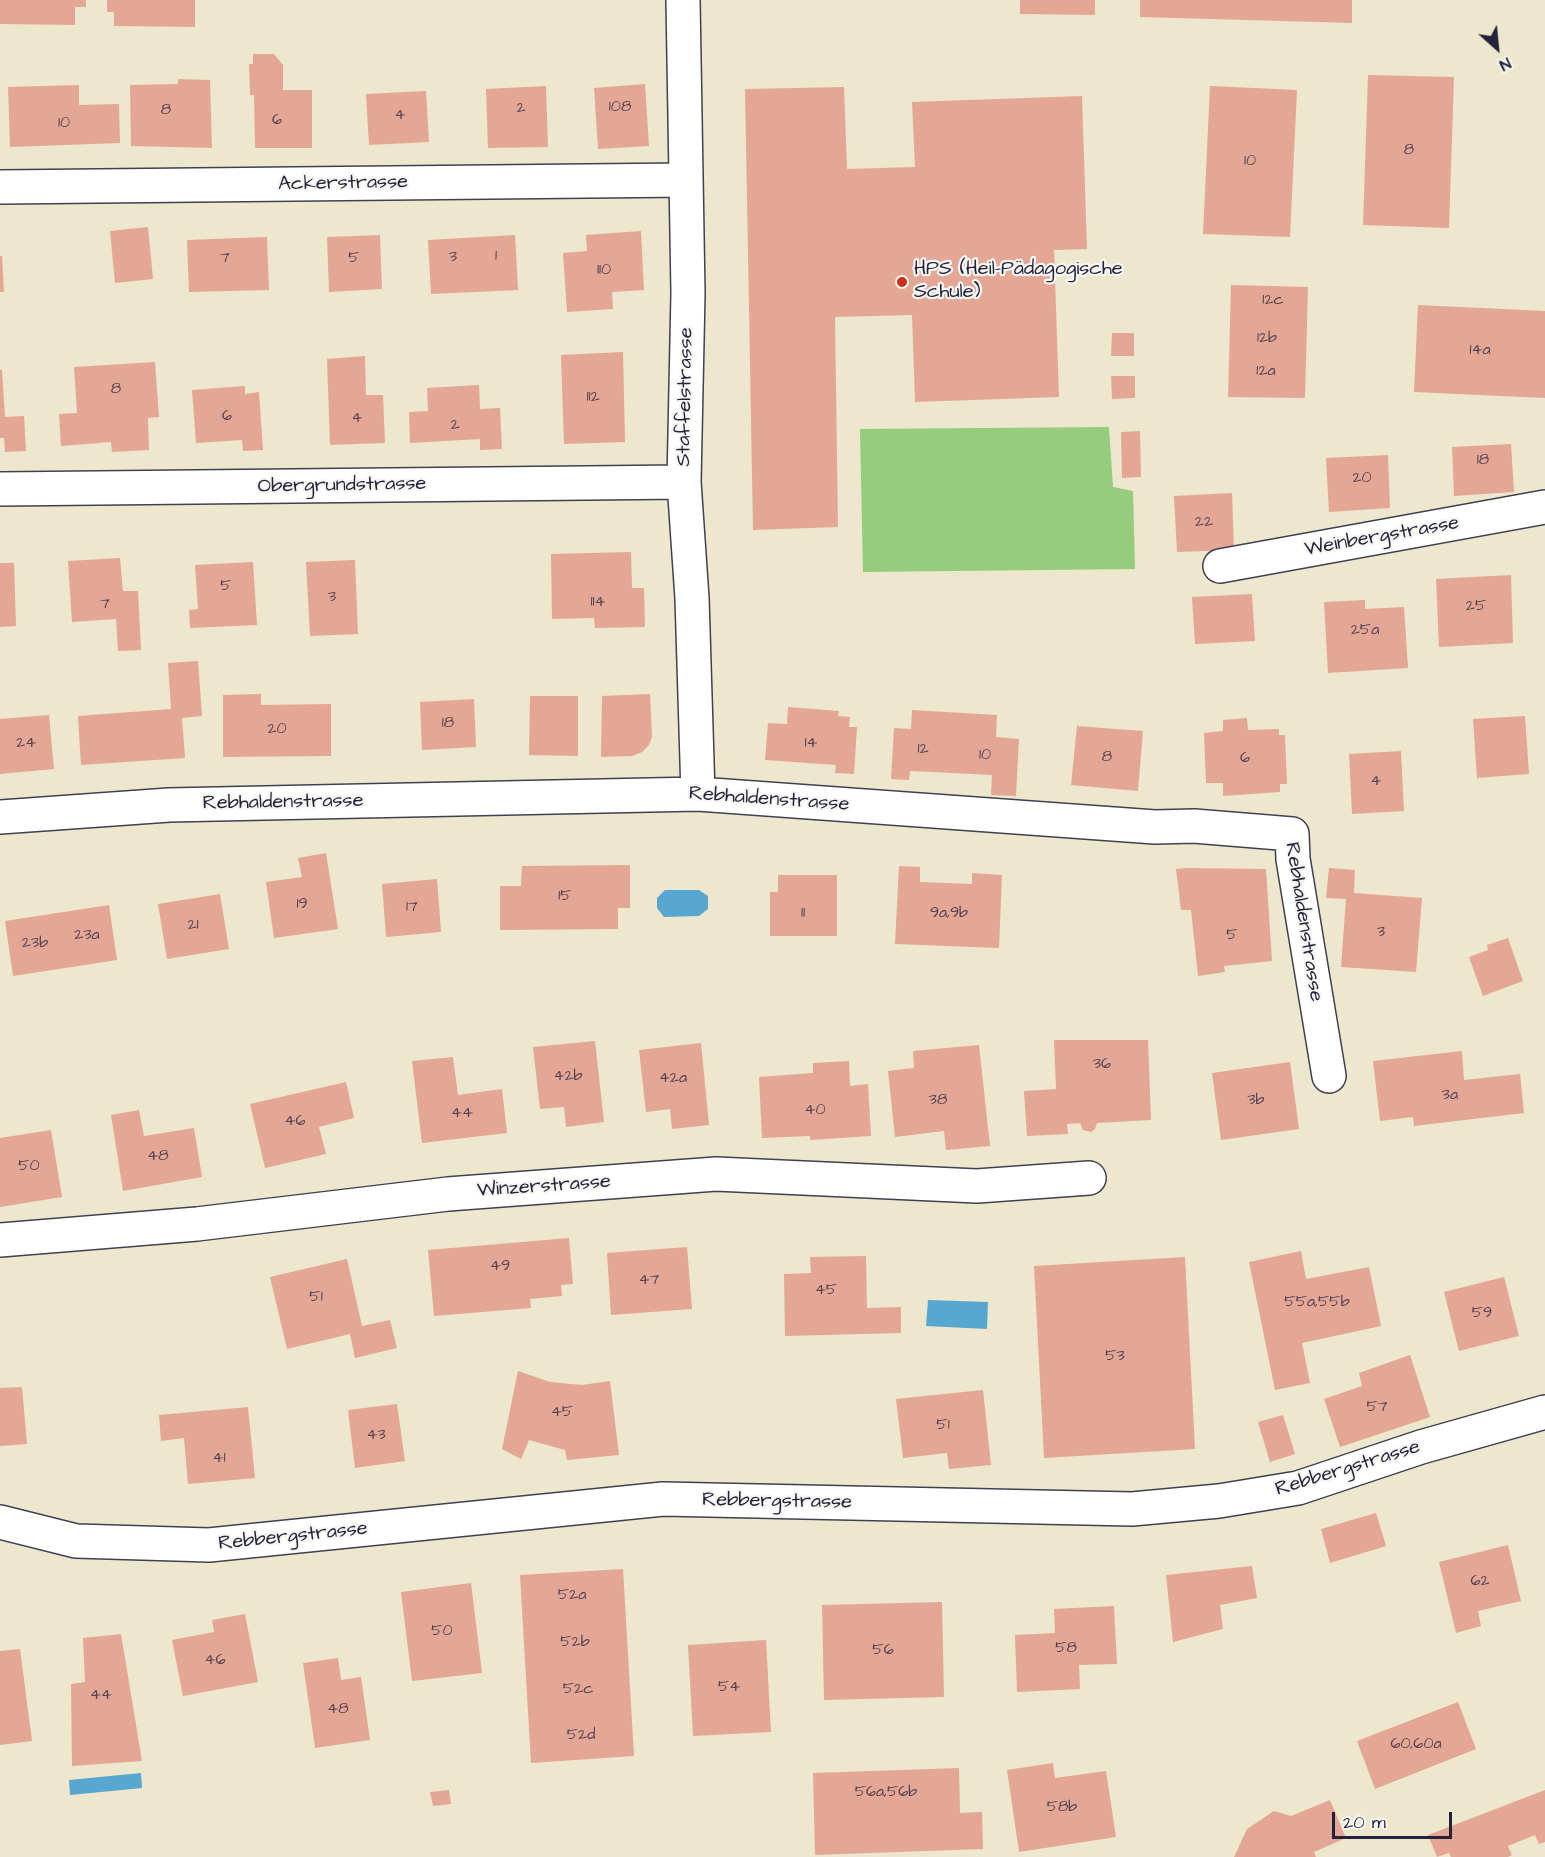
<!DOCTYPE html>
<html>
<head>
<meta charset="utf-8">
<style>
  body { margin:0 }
  #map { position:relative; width:1545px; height:1857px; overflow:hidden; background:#ece7cd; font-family:"Architects Daughter",sans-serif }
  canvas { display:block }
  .north { position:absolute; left:1467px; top:18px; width:60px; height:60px; -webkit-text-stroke:4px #f6f6f2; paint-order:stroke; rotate:153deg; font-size:16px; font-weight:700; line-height:24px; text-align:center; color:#22223b }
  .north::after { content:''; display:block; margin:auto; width:21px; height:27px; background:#22223b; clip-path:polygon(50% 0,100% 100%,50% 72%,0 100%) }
  .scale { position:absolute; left:1332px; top:1812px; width:120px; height:27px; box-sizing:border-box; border:3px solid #22223b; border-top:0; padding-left:8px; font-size:18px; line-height:21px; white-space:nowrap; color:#22223b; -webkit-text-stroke:4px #f6f6f2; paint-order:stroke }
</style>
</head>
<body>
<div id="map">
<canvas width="1545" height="1857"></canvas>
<div class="north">N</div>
<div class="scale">20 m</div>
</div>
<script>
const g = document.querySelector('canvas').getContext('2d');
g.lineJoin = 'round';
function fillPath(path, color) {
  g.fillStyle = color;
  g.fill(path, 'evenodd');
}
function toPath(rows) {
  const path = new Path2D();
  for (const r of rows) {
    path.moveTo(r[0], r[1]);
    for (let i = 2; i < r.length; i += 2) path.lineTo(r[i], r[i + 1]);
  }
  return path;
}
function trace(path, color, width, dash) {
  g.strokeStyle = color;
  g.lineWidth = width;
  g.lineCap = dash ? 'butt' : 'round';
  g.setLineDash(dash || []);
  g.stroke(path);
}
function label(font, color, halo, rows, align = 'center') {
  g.font = font + ' "Architects Daughter",sans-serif';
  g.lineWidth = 4.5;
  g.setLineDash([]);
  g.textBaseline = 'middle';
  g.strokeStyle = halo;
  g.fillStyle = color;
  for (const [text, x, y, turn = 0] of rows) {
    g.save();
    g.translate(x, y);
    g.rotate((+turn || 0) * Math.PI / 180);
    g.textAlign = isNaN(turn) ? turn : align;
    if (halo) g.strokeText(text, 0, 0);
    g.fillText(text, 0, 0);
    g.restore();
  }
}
const green = toPath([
  [1109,427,1113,487,1133,491,1135,569,863,572,860,429]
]);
const water = toPath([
  [665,890,699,890,708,896,708,909,699,916,664,917,657,908,657,898],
  [928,1300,988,1302,987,1329,926,1326],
  [141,1773,142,1788,70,1795,69,1780]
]);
const building = toPath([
  [0,0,86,0,86,7,75,7,75,25,0,24],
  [107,0,195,0,195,27,114,26,114,12,107,12],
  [1020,0,1095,0,1095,15,1020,14],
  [1140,0,1352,0,1352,23,1140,17],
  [253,54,274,54,283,65,283,90,312,90,312,148,255,148,254,95,250,95,249,64,253,64],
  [1368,75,1454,77,1449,228,1363,225],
  [178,79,210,80,212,148,131,146,130,85,178,84],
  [645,84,649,146,598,149,594,88],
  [79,85,79,105,119,104,120,143,10,147,8,87],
  [546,86,548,147,488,148,486,89],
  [1210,86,1297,90,1290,237,1203,234],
  [844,87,847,169,915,167,912,102,1082,96,1087,249,1054,250,1059,397,915,402,912,315,835,317,838,527,753,530,745,89],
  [426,91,429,142,369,145,366,94],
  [148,227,153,279,115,283,110,231],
  [641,231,644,290,612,292,613,309,567,312,563,253,587,251,586,235],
  [380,235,382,289,329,292,327,237],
  [515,235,518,290,431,294,428,240],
  [267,237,269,290,189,292,187,240],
  [0,256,2,256,4,292,0,292],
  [1231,285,1308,287,1305,398,1228,397],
  [1418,305,1545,311,1545,398,1414,392],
  [1112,333,1134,333,1134,356,1111,356],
  [623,352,625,442,564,444,561,355],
  [365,356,366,395,383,395,385,443,330,445,327,359],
  [155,362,159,417,148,418,149,450,112,452,111,442,61,446,59,414,77,413,74,367],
  [0,370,2,370,5,417,24,416,26,451,5,452,4,438,0,438],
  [1111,376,1135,376,1135,398,1112,399],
  [479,385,480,409,500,408,502,449,480,450,480,439,410,443,409,412,428,411,427,388],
  [245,386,245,394,259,392,263,450,243,451,242,440,196,443,192,390],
  [1140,431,1141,477,1122,478,1121,432],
  [1511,444,1514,492,1454,496,1452,447],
  [1388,455,1390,508,1329,512,1326,458],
  [1232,493,1234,550,1177,552,1174,496],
  [631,552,632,588,644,588,645,627,595,628,594,618,552,619,551,554],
  [120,558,123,591,138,591,141,650,118,651,116,619,72,622,68,561],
  [355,560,358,634,310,636,306,562],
  [253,562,257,625,190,628,189,610,198,609,195,565],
  [0,563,14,563,16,626,0,627],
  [1511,575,1513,643,1439,647,1436,579],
  [1252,594,1255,641,1195,644,1192,597],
  [1365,600,1365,609,1404,607,1408,668,1328,673,1324,602],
  [198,661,202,716,182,718,185,758,81,765,78,716,171,709,168,663],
  [261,694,261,705,331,704,331,756,223,757,223,695],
  [650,694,652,737,649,745,642,752,632,756,601,757,602,696],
  [530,696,578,696,578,756,529,755],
  [474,699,476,747,422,750,420,702],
  [788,707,839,711,838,716,850,717,849,727,857,727,854,774,835,773,836,765,765,760,768,723,787,724],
  [912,710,997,715,996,737,1019,739,1016,796,991,795,992,775,910,771,909,780,891,779,894,728,911,729],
  [49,715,54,769,0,774,0,719],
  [1525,716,1529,774,1477,778,1473,719],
  [1247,718,1248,730,1279,729,1279,735,1285,735,1287,784,1280,784,1280,792,1223,796,1223,783,1206,783,1204,733,1223,731,1223,720],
  [1077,726,1143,731,1138,791,1071,785],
  [1401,751,1404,811,1352,814,1349,754],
  [326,853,338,929,274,938,266,882,302,877,298,858],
  [630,865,630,908,618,908,618,929,500,930,500,886,521,886,522,866],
  [899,866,920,867,920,882,972,884,972,873,1002,875,999,948,895,944],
  [1188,868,1266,869,1272,961,1224,966,1225,972,1198,976,1191,910,1181,910,1176,869],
  [1329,868,1355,870,1354,893,1422,898,1416,972,1341,967,1346,899,1326,898],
  [778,875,837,875,837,936,770,936,770,892,778,892],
  [437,879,441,932,386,937,382,884],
  [220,894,229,949,167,959,158,904],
  [109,905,117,960,13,976,5,921],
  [1508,938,1523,981,1483,996,1469,957,1488,950,1487,945],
  [1054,1040,1148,1040,1151,1120,1097,1123,1095,1129,1091,1132,1083,1130,1080,1123,1067,1124,1068,1134,1027,1136,1024,1091,1056,1089],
  [595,1041,604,1122,566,1127,564,1107,540,1109,533,1047],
  [701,1043,709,1125,672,1129,670,1109,646,1112,639,1050],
  [979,1045,990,1146,946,1150,944,1131,895,1137,888,1071,914,1068,913,1051],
  [1462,1051,1464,1080,1520,1074,1524,1113,1414,1126,1413,1117,1380,1121,1373,1061],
  [453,1057,458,1095,502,1089,507,1133,422,1143,412,1061],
  [849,1061,850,1086,868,1084,871,1136,810,1140,810,1136,762,1138,759,1077,813,1073,813,1063],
  [1290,1062,1299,1129,1221,1140,1212,1073],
  [346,1082,354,1118,319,1127,326,1154,265,1168,250,1104],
  [139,1110,144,1136,194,1128,202,1177,123,1191,111,1115],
  [51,1130,62,1197,0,1207,0,1138],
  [569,1238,573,1284,561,1285,562,1296,530,1299,531,1308,434,1316,428,1250],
  [687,1247,692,1309,611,1315,607,1253],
  [1301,1251,1306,1279,1369,1267,1381,1326,1302,1343,1310,1383,1275,1390,1249,1262],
  [866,1256,867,1308,901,1307,901,1333,785,1336,784,1274,811,1273,810,1257],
  [1185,1257,1195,1449,1044,1458,1034,1266],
  [347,1259,362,1326,390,1320,397,1348,355,1358,350,1334,287,1349,270,1277],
  [1504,1277,1519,1336,1459,1351,1444,1292],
  [1410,1355,1430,1417,1340,1447,1324,1399,1362,1386,1359,1373],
  [518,1371,550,1382,582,1385,610,1381,619,1455,567,1460,565,1450,529,1440,521,1459,502,1449],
  [22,1387,27,1444,0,1446,0,1388],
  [983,1390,991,1465,949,1469,947,1453,903,1458,896,1399],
  [397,1404,405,1461,355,1468,348,1410],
  [248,1407,255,1478,188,1484,184,1438,161,1441,159,1415],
  [1283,1415,1295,1454,1270,1462,1258,1422],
  [1376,1513,1386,1546,1330,1563,1321,1529],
  [1508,1545,1521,1601,1478,1611,1481,1626,1456,1633,1439,1562],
  [1252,1566,1257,1598,1220,1605,1223,1629,1173,1642,1166,1575],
  [623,1569,634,1756,531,1763,520,1575],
  [471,1583,482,1673,412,1681,401,1592],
  [942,1602,944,1697,824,1700,822,1605],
  [1114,1606,1117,1664,1079,1665,1080,1689,1017,1692,1015,1635,1055,1633,1054,1609],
  [245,1614,258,1682,183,1696,172,1640,214,1632,212,1620],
  [121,1634,142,1761,72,1766,71,1684,85,1682,83,1638],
  [766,1640,771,1732,693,1736,688,1645],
  [20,1649,32,1741,0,1745,0,1651],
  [338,1658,341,1680,361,1677,370,1740,315,1748,303,1663],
  [1458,1702,1476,1749,1375,1789,1357,1741],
  [1053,1763,1055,1778,1106,1771,1116,1837,1019,1852,1007,1770],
  [959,1768,960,1813,982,1812,983,1849,815,1855,813,1773],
  [449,1790,451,1804,433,1806,430,1792],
  [1545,1790,1545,1842,1539,1844,1535,1835,1508,1846,1512,1855,1508,1857,1451,1857,1449,1853,1437,1857,1428,1835],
  [1330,1800,1346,1838,1314,1852,1316,1857,1234,1857,1247,1829,1274,1811,1291,1816]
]);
const minor = toPath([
  [683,0,688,293,684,482,692,598,698,794],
  [0,187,686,180],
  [0,489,684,482],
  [1220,566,1545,507],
  [0,817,169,805,698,794,1155,827,1194,826,1292,834,1293,859,1329,1076],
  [0,1240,197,1224,448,1194,716,1174,977,1186,1089,1178],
  [0,1522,76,1541,209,1545,663,1499,1132,1509,1219,1501,1298,1488,1421,1447,1545,1412]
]);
const markers = [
  [902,282,6,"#c8321e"]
];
const numberNames = [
  ["108",620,108],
  ["2",521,109],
  ["8",166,111],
  ["4",400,116],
  ["6",277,121],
  ["10",64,124],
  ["8",1409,151],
  ["10",1250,162],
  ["1",496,257],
  ["3",453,258],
  ["7",225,259],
  ["5",354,259],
  ["110",604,271],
  ["12c",1273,301],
  ["12b",1267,339],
  ["14a",1480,351],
  ["12a",1266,372],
  ["8",116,390],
  ["112",593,398],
  ["6",227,417],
  ["4",357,419],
  ["2",455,426],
  ["18",1483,461],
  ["20",1362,479],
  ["22",1204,523],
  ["5",226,587],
  ["3",332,598],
  ["114",598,603],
  ["7",105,605],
  ["25",1476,607],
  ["25a",1365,631],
  ["18",448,724],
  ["20",277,730],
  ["24",26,744],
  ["14",811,744],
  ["12",923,750],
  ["10",985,756],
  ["8",1107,758],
  ["6",1245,759],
  ["4",1376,782],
  ["15",565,897],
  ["19",302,905],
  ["17",412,908],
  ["11",803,914],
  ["9a,9b",949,914],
  ["21",193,926],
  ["3",1381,933],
  ["23a",87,936],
  ["5",1232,936],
  ["23b",35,944],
  ["36",1102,1065],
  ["42b",568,1077],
  ["42a",673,1079],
  ["3a",1450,1096],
  ["38",938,1101],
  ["3b",1256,1101],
  ["40",815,1111],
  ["44",462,1114],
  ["46",295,1122],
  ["48",158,1157],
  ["50",29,1167],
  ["49",500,1267],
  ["47",649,1281],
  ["45",826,1291],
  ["51",316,1298],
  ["55a,55b",1317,1303],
  ["59",1482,1314],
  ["53",1115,1357],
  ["57",1377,1408],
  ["45",562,1413],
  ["51",943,1426],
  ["43",376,1436],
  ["41",219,1459],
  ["62",1480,1582],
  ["52a",572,1596],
  ["50",442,1632],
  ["52b",575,1643],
  ["58",1066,1649],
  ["56",883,1651],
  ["46",215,1661],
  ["54",729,1688],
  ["52c",578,1690],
  ["44",101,1696],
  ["48",338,1710],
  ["52d",581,1736],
  ["60,60a",1416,1745],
  ["56a,56b",886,1793],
  ["58b",1062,1808]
];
const streetNames = [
  ["Ackerstrasse",343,184,-1],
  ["Staffelstrasse",686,397,-89],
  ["Obergrundstrasse",342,486,-1],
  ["Weinbergstrasse",1382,537,-10],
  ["Rebhaldenstrasse",769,800,4],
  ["Rebhaldenstrasse",283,803,-1],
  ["Rebhaldenstrasse",1303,922,81],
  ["Winzerstrasse",544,1187,-4],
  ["Rebbergstrasse",1348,1469,-17],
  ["Rebbergstrasse",777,1502,1],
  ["Rebbergstrasse",293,1537,-6]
];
const poiNames = [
  ["HPS (Heil-Pädagogische",914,270],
  ["Schule)",914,293]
];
fillPath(green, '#95cc7e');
fillPath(water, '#57a7d1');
fillPath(building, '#e4a695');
trace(minor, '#404051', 36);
trace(minor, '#fff', 33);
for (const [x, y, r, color] of markers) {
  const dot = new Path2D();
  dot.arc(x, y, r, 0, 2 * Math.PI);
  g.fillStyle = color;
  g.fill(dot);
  trace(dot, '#f6f6f2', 2);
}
label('16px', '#524352', null, numberNames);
label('20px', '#22223b', '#f6f6f2', streetNames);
label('20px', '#22223b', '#f6f6f2', poiNames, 'left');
</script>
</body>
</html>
